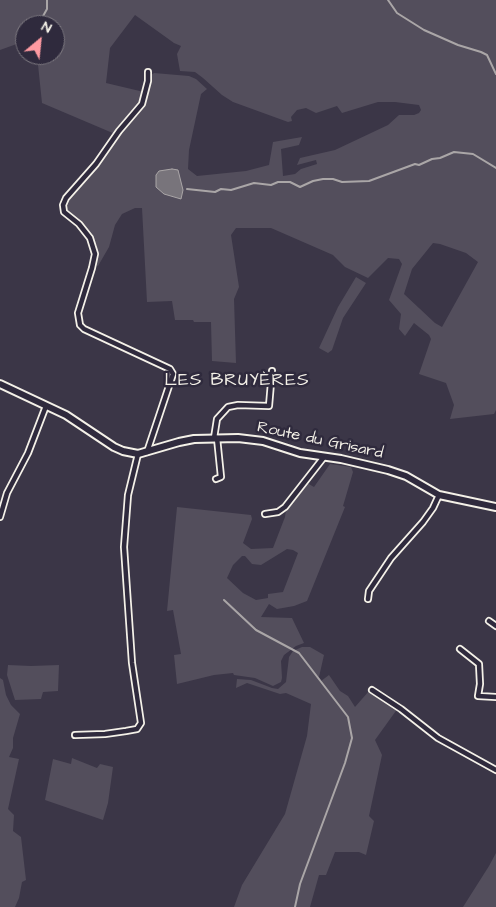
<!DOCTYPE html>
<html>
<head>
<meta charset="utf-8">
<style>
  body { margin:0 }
  #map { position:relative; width:496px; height:907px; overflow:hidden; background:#3b3647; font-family:"Architects Daughter",sans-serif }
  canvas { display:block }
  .north { position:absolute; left:15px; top:15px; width:50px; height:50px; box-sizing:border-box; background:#2f2a3d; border:1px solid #7e7a81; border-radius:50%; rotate:28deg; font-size:14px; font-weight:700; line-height:20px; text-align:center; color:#f4f1e8 }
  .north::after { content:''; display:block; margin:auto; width:18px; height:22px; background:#ff9aa2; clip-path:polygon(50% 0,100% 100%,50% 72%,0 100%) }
</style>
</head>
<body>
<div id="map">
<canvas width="496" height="907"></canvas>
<div class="north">N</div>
</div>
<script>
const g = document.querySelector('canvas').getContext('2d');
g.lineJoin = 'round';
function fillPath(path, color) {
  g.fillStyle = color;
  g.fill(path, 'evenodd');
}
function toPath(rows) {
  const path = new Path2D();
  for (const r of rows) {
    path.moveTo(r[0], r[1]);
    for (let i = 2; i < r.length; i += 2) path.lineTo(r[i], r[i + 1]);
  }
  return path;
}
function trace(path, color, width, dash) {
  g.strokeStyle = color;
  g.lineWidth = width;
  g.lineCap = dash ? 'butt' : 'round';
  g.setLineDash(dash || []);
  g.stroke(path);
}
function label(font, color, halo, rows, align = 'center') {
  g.font = font + ' "Architects Daughter",sans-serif';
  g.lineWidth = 5;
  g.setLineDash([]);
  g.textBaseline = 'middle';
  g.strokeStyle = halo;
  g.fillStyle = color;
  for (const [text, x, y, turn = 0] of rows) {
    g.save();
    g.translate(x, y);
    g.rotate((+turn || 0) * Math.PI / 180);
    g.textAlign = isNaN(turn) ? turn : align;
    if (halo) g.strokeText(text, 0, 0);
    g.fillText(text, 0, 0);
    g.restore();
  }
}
const green = toPath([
  [0,0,496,0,496,410,494,414,450,419,454,405,446,383,419,374,431,339,429,335,414,323,405,336,399,329,401,314,389,300,402,264,399,259,388,258,368,278,345,267,333,255,271,228,236,228,231,235,239,287,234,299,236,363,212,361,211,322,194,322,193,320,175,320,172,301,147,302,142,208,135,208,122,214,115,225,109,247,98,266,96,265,97,246,85,227,66,209,68,199,140,111,148,94,151,75,154,73,189,76,196,79,207,89,201,94,189,150,188,169,197,176,246,171,269,165,273,142,302,137,299,145,281,149,283,176,295,174,301,169,317,164,316,160,297,165,300,158,335,150,388,125,399,115,414,115,419,113,421,110,419,105,395,102,378,102,342,113,337,106,316,113,306,108,297,110,291,117,292,121,288,122,233,102,222,95,203,78,195,72,180,71,177,54,181,46,174,43,135,15,110,48,106,83,144,92,139,104,115,134,42,103,37,55,55,55,55,25,25,25,25,41,0,50],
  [433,243,440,244,466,253,478,262,442,327,435,323,404,294,412,269],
  [356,277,366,283,343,318,332,350,328,353,319,348,338,307],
  [330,464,351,467,353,472,343,506,345,507,307,601,294,606,277,609,269,604,261,617,292,618,304,643,296,646,284,655,281,661,282,678,281,682,273,686,255,678,234,675,233,673,214,675,177,684,174,655,181,654,173,610,167,611,177,507,251,515,252,519,243,543,251,549,273,548,285,517,286,510,307,483,314,487],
  [287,549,293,550,298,553,283,592,268,594,268,598,256,600,243,593,227,578,233,565,242,556,245,556,252,564,261,565],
  [302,647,310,647,324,655,319,677,321,681,329,675,340,691,348,696,355,707,369,691,398,708,375,740,382,755,369,816,374,821,366,855,359,852,335,852,326,875,319,875,310,907,234,907,242,885,285,814,307,736,311,704,286,693,280,694,247,683,236,688,237,679,251,680,272,688,278,689,286,682,289,657,293,651],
  [8,665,31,666,59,665,58,691,43,692,41,699,15,700,7,675],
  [0,678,3,680,6,695,11,705,20,714,13,738,13,748,9,757,19,759,8,809,14,815,13,831,21,837,26,880,22,882,19,898,15,907,0,907],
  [72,758,97,768,100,764,113,767,108,803,103,820,45,800,53,759,71,764],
  [496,853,496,907,463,907,489,866]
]);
const water = toPath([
  [172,169,178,170,183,190,181,199,164,194,156,187,156,175,159,171,172,169]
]);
const stream = toPath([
  [388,0,397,13,424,30,458,45,481,52,487,55,496,74],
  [38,25,47,9,47,0],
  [19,39,25,34],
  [187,189,215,192,221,189,231,190,254,183,271,185,278,182,290,182,300,187,313,181,323,179,333,179,342,182,369,181,415,164,419,165,432,159,440,158,454,152,473,154,496,168],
  [224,600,256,630,299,653,348,717,352,738,345,763,300,884,295,907]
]);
const street = toPath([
  [214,438,217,419,228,407,238,405,269,406,272,371],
  [147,452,173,374,170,369,84,329,80,325,78,313,92,268,95,254,90,238,79,224,64,212,63,205,66,198,96,164,119,131,142,104,148,81,148,72],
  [216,479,221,477,217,438],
  [265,514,278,512,285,507,324,457],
  [0,517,7,493,28,453,46,406],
  [368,599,369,591,391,558,423,522,433,508,439,495],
  [489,621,496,626],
  [460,649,479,664,480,684,478,696,496,697],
  [372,690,401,709,438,738,496,770],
  [75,735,105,734,126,731,137,729,141,723,132,663,124,547,128,495,138,454]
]);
const secondary = toPath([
  [0,384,66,415,114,447,123,451,138,454,179,442,194,439,238,438,263,441,300,453,341,459,388,470,406,476,439,495,496,507]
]);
const streetNames = [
  ["Route du Grisard",320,441,12]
];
const neighbourhoodNames = [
  ["LES BRUYÈRES",237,381]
];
fillPath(green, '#534e5c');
fillPath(water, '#78747b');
trace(water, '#aaa6a7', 1);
trace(stream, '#aaa6a7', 2);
trace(street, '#f4f1e8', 8);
trace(secondary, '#f4f1e8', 10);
trace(street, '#2f2a3d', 4.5);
trace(secondary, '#2f2a3d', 6);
label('16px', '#f4f1e8', '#2f2a3d', streetNames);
g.letterSpacing = '1px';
label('18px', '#f4f1e8', '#2f2a3d', neighbourhoodNames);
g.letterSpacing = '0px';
</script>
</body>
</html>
